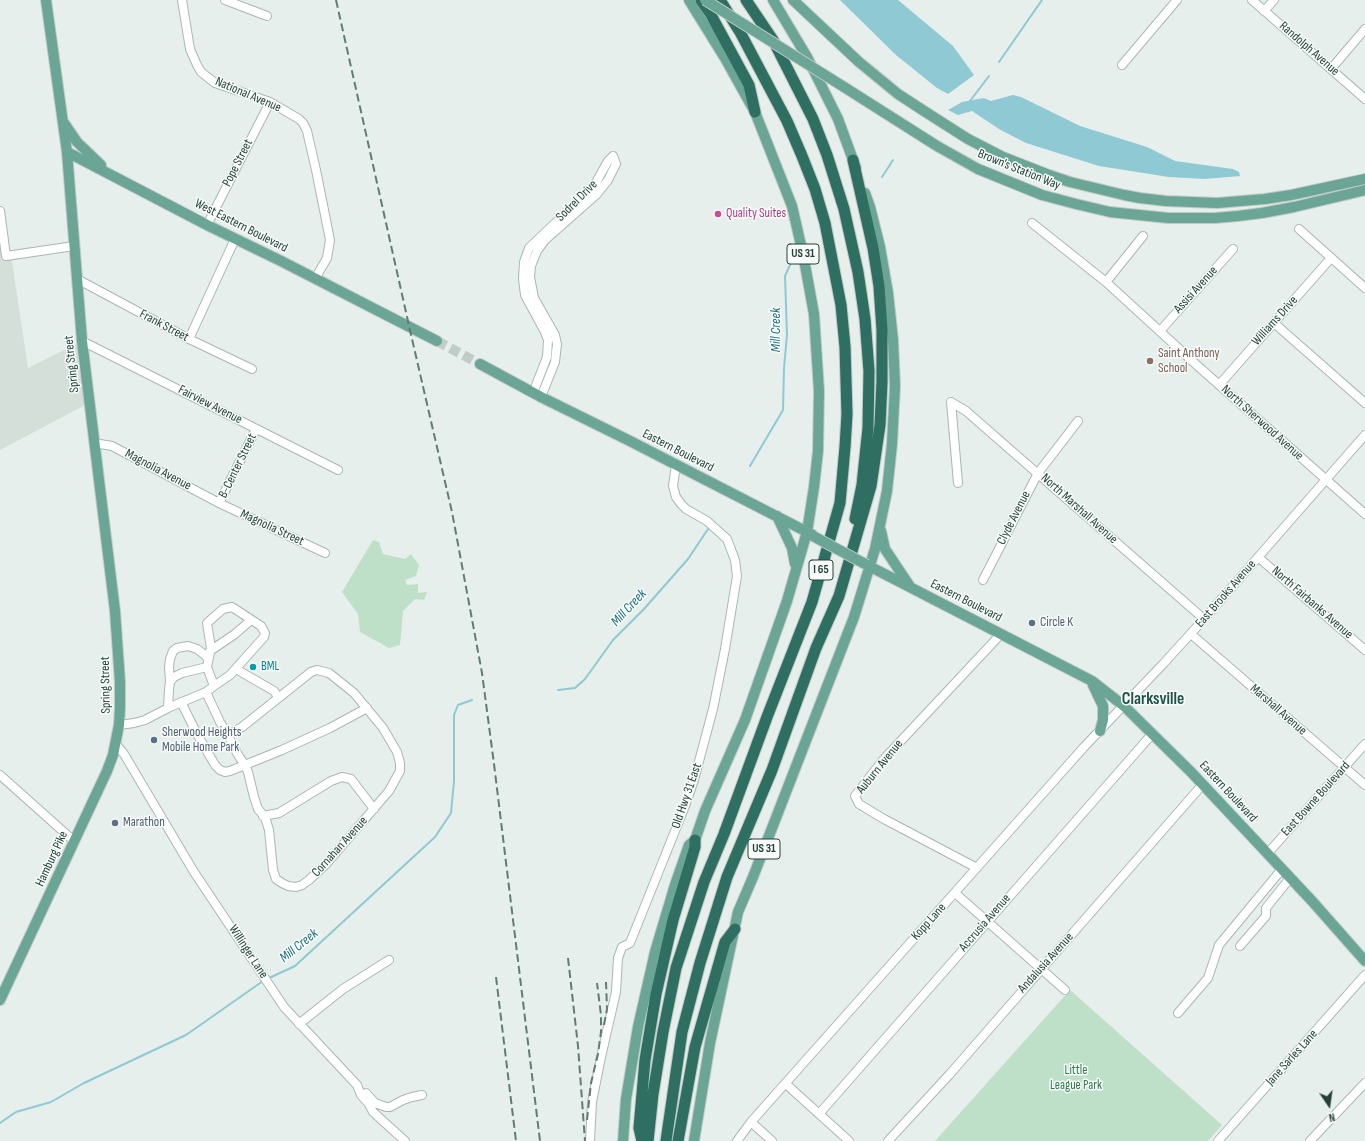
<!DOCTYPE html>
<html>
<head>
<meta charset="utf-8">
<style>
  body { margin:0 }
  #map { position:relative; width:1365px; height:1141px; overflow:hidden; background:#e6efeb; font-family:"Sofia Sans Condensed",sans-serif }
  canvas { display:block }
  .north { position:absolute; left:1309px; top:1085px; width:40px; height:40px; -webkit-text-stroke:3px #f7fbf9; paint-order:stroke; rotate:167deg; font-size:11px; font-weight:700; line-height:16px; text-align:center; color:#24423a }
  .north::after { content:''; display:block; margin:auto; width:14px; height:18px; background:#24423a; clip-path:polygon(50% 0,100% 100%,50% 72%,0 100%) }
</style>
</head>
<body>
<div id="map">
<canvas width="1365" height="1141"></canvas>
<div class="north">N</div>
</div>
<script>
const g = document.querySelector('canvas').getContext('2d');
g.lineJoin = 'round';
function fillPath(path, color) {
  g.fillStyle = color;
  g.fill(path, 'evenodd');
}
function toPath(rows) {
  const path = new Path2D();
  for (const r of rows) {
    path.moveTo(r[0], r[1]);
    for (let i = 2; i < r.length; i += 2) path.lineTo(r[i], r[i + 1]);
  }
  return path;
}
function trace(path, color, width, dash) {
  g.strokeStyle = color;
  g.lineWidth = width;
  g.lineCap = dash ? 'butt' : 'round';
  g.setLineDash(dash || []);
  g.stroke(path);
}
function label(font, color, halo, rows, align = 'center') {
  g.font = font + ' "Sofia Sans Condensed",sans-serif';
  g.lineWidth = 3;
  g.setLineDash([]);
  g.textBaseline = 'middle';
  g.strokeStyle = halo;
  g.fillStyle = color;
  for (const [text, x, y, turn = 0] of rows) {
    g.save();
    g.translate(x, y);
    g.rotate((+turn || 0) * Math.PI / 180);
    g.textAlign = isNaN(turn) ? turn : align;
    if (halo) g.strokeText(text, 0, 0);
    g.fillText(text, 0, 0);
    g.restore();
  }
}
const built = toPath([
  [0,211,6,256,11,255,28,368,82,341,89,403,0,450]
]);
const green = toPath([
  [373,540,379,542,383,554,405,559,411,554,419,565,416,576,405,580,407,585,418,584,418,593,427,592,424,600,415,599,403,611,400,645,389,648,360,632,358,614,342,592],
  [1070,990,1222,1125,1208,1141,935,1141]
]);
const water = toPath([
  [840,0,898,0,953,46,974,75,948,94,937,88,896,55],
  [1013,95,1021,97,1080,126,1147,147,1175,161,1233,169,1239,172,1240,176,1205,179,1169,177,1099,166,1026,143,999,129,972,111,958,115,948,110,962,102,984,98,991,101]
]);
const stream = toPath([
  [999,62,1042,0],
  [970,101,989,76],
  [882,177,893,160],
  [750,466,783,410,784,368,787,335,785,276,793,258],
  [558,690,575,688,585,679,613,640,644,609,688,559,708,529],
  [267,979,295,966,435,837,451,813,454,781,454,715,458,705,472,700],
  [0,1123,16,1112,51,1102,84,1083,186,1035,263,981]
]);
const majorTunnel = toPath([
  [437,341,480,364]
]);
const minor = toPath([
  [182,0,190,49,197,65,201,72,215,83,270,102,299,119,303,123,307,131,316,170,330,240,327,258,315,279],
  [225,0,267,16],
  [1252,0,1365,99],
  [1264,11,1274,0],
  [1122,65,1177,0],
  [1331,69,1365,29],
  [0,211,6,256,74,246],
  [1032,223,1106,282,1200,368,1365,514],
  [207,225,270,102],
  [1299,229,1365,288],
  [77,279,189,339,252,369],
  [1106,282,1143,236],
  [1274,323,1365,403],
  [1160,331,1233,249],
  [189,339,235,239],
  [82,341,338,470],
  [1219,385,1331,258],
  [533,393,547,357,548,340,545,332,525,295,523,279,524,262,529,248,594,186,608,161,613,156,616,164,608,180,597,194,545,240,537,251,531,266,530,277,534,298,555,335,557,344,555,362,541,397],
  [951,402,966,411,1204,619],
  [951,402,958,483],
  [94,443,112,446,219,503,325,553],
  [219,503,256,429],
  [1258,557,1365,650],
  [983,580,1038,473,1078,421],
  [1191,634,1365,785],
  [210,651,235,634,251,620],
  [236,669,274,691,278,697],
  [170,682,169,667,170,659,173,651,177,648,188,646,197,649,205,655,208,659],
  [206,692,220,722,228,735,242,727,311,672,317,670,329,673,354,693,383,728,397,752,400,763,400,771,389,791,327,863,309,880,302,885,296,887,288,886,282,883,276,879,273,870,269,830,265,817,258,809,254,797,248,772,245,765,240,758,234,748,228,735],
  [181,702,197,734,215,765,220,770,225,772,230,771,282,750,330,728,367,708],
  [168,708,169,689,170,682,174,677,182,673,207,667],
  [119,725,134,723,145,720,170,707,206,692,214,686,230,675,264,637,265,633,261,626,232,607,223,609,207,623,211,648,207,667,214,686],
  [115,743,124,754,194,872,284,1007,357,1085,361,1095,369,1104,373,1112,405,1141],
  [0,775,75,842],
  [263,816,279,813,331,781,342,777,351,779,374,809],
  [1268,853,1365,744],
  [977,868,884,819,859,804,855,796,883,760,1001,634],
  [955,893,1065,990],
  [1240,946,1266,916,1266,908,1290,878],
  [1178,1013,1208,978,1219,945,1282,869],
  [299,1024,343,989,389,960],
  [786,1084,849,1141],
  [366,1093,375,1103,386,1107,390,1107,403,1100,412,1097,422,1095],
  [819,1114,1153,733],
  [751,1122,772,1141],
  [590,1141,592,1102,601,1057,616,992,618,958,622,947,630,943,685,806,694,780,713,709,725,649,737,576,735,560,727,539,707,521,686,509,681,504,676,497,673,486,676,465],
  [737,1141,751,1122,1084,747,1164,663,1204,619,1365,435],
  [888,1141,949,1075,1203,784],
  [1218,1141,1365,975],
  [1310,1141,1365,1083]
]);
const major = toPath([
  [773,0,807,57,838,119,856,168],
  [793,0,859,62,898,94,924,111,968,139,1003,157,1049,175,1070,182,1124,195,1140,198,1166,201,1217,203,1265,199,1291,195,1365,179],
  [844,87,937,146,978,169,1042,195,1076,204,1110,212,1168,218,1215,218,1238,216,1262,213,1294,207,1365,190],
  [64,123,77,142,101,165],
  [67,152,207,225,281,261,437,341],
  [480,364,541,397,630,441,813,535],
  [777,516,792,548,795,564],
  [881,531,885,549,909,585],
  [867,565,1092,681,1124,706,1191,772,1312,901,1365,961],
  [1093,685,1103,706,1103,720,1100,731],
  [0,1000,107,771,113,755,119,725,120,708,120,682,115,611,82,341,67,152,46,0],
  [623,1141,626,1099,638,1027,655,952,675,885,689,845,695,840,705,811,745,720,787,601,807,532,814,487,818,451,819,391,814,314,803,254,792,206,755,112,725,58,689,0],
  [694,1141,710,1043,738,912,753,877,854,617,875,549,887,491,892,444,895,386,893,340,888,293,880,247,870,207,865,193]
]);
const highway = toPath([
  [701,0,710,13,749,85,755,112],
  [746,0,773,40,813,119,827,155,844,209,858,272,865,319,869,371,868,428,862,485,855,519],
  [642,1141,639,1128,645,1060,656,994,673,920,695,847,695,840],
  [648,1141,653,1094,663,1032,676,968,704,882,724,834,767,717,812,602,840,503,845,447,847,414,845,347,841,305,825,223,815,189,802,156,787,121,740,32,720,0],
  [666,1141,682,1032,700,963,727,877,772,770,816,648,839,596,871,486,880,425,882,382,882,330,879,286,873,248,853,160],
  [678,1141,695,1047,725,942,735,929]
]);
const rail = toPath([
  [336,0,412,339,452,512,482,673,494,764,540,1141],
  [568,958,578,1046,585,1141],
  [496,977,516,1141],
  [604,1025,607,1009,606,982],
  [587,1120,591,1083,598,1054,601,1032,601,1015,597,983]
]);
const majorBridge = toPath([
  [705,0,844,87],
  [813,536,867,565]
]);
const markers = [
  [718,214,4,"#d1479c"],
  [1150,361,4,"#8d6e63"],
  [1032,623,4,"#5c6f8a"],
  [253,667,4,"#0f9aa8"],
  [154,740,4,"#5c6f8a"],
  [115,823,4,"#5c6f8a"]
];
const shields = [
  [803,254,32],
  [821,570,24],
  [764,849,32]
];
const shieldNames = [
  ["US 31",803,254],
  ["I 65",821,570],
  ["US 31",764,849]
];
const streetNames = [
  ["Randolph Avenue",1309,49,41],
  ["National Avenue",248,95,23],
  ["Pope Street",238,163,-63],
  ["Brown's Station Way",1019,170,22],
  ["Sodrel Drive",577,201,-45],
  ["West Eastern Boulevard",241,226,27],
  ["Assisi Avenue",1196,290,-48],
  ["Williams Drive",1275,321,-48],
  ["Frank Street",164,326,28],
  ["Spring Street",72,364,-96],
  ["Fairview Avenue",210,405,27],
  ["North Sherwood Avenue",1262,423,42],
  ["Eastern Boulevard",678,451,27],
  ["B-Center Street",238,466,-64],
  ["Magnolia Avenue",158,470,28],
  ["North Marshall Avenue",1079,509,42],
  ["Clyde Avenue",1014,518,-63],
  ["Magnolia Street",272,528,25],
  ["East Brooks Avenue",1226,594,-49],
  ["Eastern Boulevard",966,601,27],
  ["North Fairbanks Avenue",1312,603,41],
  ["Spring Street",106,685,-91],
  ["Marshall Avenue",1278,710,41],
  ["Auburn Avenue",880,767,-51],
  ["Eastern Boulevard",1228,792,47],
  ["Old Hwy 31 East",687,796,-71],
  ["East Bowne Boulevard",1316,799,-48],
  ["Cornahan Avenue",340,847,-48],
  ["Hamburg Pike",52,859,-65],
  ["Kopp Lane",929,922,-48],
  ["Accrusia Avenue",985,923,-49],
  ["Willinger Lane",248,952,57],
  ["Andalusia Avenue",1046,963,-48],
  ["Jane Sarles Lane",1292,1058,-48]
];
const hotelNames = [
  ["Quality Suites",726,214]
];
const educationNames = [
  ["Saint Anthony",1158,354],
  ["School",1158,369]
];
const serviceNames = [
  ["Circle K",1040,623],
  ["Sherwood Heights",162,733],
  ["Mobile Home Park",162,748],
  ["Marathon",123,823]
];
const cultureNames = [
  ["BML",261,667]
];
const parkNames = [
  ["Little",1076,1071],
  ["League Park",1076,1086]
];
const waterNames = [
  ["Mill Creek",776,330,-90],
  ["Mill Creek",629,608,-47],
  ["Mill Creek",299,946,-39]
];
const districtNames = [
  ["Clarksville",1153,700]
];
fillPath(built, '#d4dfda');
fillPath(green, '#bfe0c8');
fillPath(water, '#8ec9d4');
trace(stream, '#8ec9d4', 2);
trace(majorTunnel, '#bfccc8', 10, [10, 5]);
trace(minor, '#a8b8b2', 10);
trace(major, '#c2cac8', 12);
trace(highway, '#c2cac8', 13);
trace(minor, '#fff', 8);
trace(major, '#6aa596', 10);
trace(highway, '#2f6f62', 11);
trace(rail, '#5f7d75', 2, [8, 4]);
trace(majorBridge, '#c2cac8', 12, []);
trace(majorBridge, '#6aa596', 10);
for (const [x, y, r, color] of markers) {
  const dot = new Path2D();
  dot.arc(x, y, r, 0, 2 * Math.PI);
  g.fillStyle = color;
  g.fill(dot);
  trace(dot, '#f7fbf9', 1.5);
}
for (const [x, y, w] of shields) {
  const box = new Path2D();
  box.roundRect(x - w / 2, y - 10, w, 20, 3);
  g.fillStyle = '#f7fbf9';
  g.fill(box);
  trace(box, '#24423a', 1);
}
label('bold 12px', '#24423a', null, shieldNames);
label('13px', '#24423a', '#f7fbf9', streetNames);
label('13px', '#b23c85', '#f7fbf9', hotelNames, 'left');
label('13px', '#785e54', '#f7fbf9', educationNames, 'left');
label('13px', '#4e5e75', '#f7fbf9', serviceNames, 'left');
label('13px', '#0d838f', '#f7fbf9', cultureNames, 'left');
label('13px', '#2d7a4b', '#f7fbf9', parkNames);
label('italic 14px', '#1c6f80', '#f7fbf9', waterNames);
label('bold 17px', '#1f5548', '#f7fbf9', districtNames);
</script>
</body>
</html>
